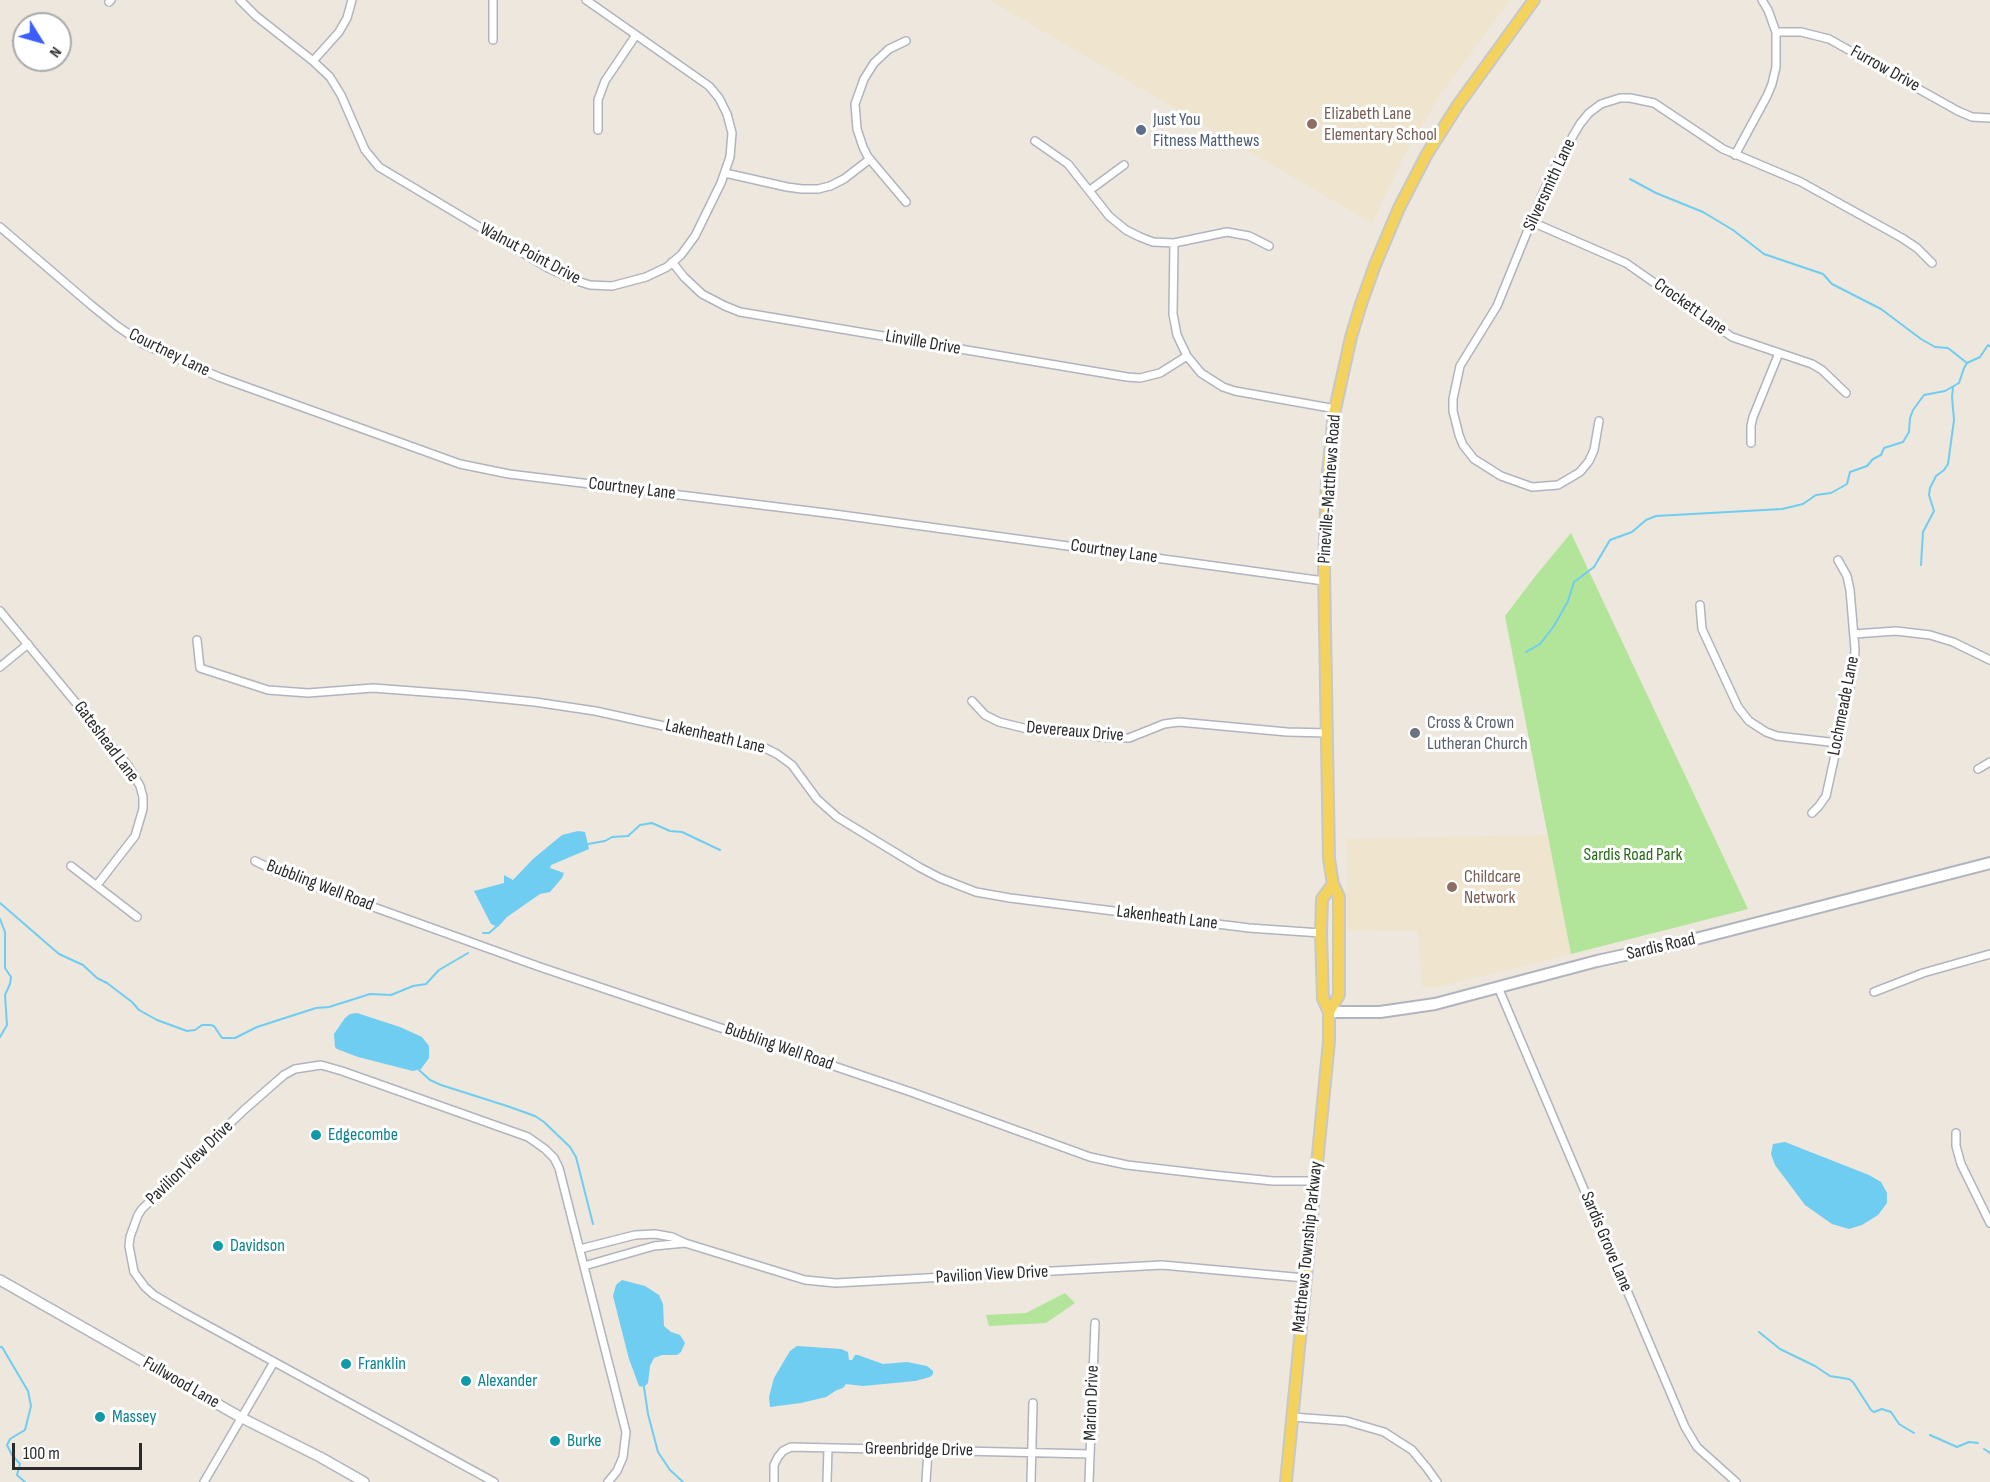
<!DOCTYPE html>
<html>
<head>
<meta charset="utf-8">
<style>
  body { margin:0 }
  #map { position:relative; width:1990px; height:1482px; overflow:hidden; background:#ede7dd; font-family:"Sofia Sans Condensed",sans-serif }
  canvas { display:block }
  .north { position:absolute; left:12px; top:12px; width:60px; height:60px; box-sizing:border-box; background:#fff; border:2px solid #aaa; border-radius:50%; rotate:127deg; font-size:16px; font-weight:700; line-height:24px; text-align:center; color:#2b2b2b }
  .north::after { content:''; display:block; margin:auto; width:21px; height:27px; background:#3b5dfd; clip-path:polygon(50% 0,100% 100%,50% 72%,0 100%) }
  .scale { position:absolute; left:12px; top:1443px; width:130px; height:27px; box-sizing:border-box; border:3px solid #2b2b2b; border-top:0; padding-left:8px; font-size:18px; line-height:21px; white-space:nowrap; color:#2b2b2b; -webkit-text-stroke:4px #fff; paint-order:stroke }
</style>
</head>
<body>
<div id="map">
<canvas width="1990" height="1482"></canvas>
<div class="north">N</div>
<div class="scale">100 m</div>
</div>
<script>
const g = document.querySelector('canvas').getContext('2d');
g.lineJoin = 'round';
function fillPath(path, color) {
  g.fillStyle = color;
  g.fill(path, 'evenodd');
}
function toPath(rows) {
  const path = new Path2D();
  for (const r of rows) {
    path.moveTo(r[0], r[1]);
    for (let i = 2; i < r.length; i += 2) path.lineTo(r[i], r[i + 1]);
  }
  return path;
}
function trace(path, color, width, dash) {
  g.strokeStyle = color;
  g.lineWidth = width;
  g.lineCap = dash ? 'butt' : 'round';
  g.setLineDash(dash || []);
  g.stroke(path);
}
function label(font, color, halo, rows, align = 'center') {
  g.font = font + ' "Sofia Sans Condensed",sans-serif';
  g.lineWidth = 6;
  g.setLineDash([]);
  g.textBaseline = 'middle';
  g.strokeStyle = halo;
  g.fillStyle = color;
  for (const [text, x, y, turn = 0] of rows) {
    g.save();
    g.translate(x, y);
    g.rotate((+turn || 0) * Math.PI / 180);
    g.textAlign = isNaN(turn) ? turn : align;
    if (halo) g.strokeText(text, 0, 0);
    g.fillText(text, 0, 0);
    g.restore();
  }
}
const education = toPath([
  [989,0,1510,0,1440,95,1406,152,1372,223],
  [1548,835,1571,954,1436,987,1422,987,1418,931,1348,930,1346,839]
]);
const green = toPath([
  [1571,533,1748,909,1571,954,1505,616,1537,574],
  [1065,1293,1075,1303,1046,1323,989,1326,986,1315,1026,1313]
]);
const water = toPath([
  [578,831,585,832,589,849,551,865,550,868,564,873,562,878,550,892,540,894,507,917,498,927,491,924,474,891,504,883,504,875,513,880,533,859,562,835],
  [357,1013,400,1027,422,1037,429,1046,429,1058,421,1069,413,1071,358,1057,337,1049,335,1047,334,1034,345,1018,350,1014],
  [1785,1142,1869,1175,1881,1182,1887,1193,1887,1203,1878,1215,1862,1225,1849,1229,1832,1224,1805,1205,1775,1165,1771,1154,1773,1144],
  [622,1280,645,1286,659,1295,663,1304,664,1326,671,1332,680,1335,685,1343,681,1352,677,1355,662,1355,654,1358,650,1366,648,1383,644,1387,639,1386,629,1359,613,1296,616,1285],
  [797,1346,841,1349,848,1352,849,1360,852,1360,855,1355,858,1355,883,1364,907,1362,927,1366,933,1371,933,1374,930,1377,915,1381,863,1386,846,1384,843,1388,837,1390,826,1397,801,1403,770,1407,769,1397,774,1378,790,1351]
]);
const stream = toPath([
  [1630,179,1656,193,1703,212,1733,230,1764,254,1823,274,1832,284,1881,309,1921,339,1935,347,1948,348,1967,363],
  [1921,565,1923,532,1934,511,1929,495,1930,488,1936,476,1944,470,1948,464,1954,420,1952,397,1953,387],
  [1526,652,1540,644,1554,626,1568,601,1574,582,1594,567,1610,540,1632,532,1646,520,1656,516,1782,509,1803,504,1816,495,1831,493,1847,484,1850,472,1867,466,1873,459,1881,455,1884,448,1903,442,1909,432,1910,418,1913,410,1924,395,1945,391,1959,383,1964,368,1967,363,1980,357,1988,345,1990,346],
  [588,844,605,841,612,837,628,836,640,825,652,823,670,831,682,832,720,850],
  [0,903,59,954,83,965,97,978,107,983,132,1002,139,1010,157,1020,187,1031,195,1030,202,1025,210,1025,214,1026,222,1038,235,1038,257,1027,316,1008,329,1007,370,994,391,995,413,986,426,984,439,970,468,953],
  [0,919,5,932,5,968,11,977,10,984,5,995,7,1025,0,1037],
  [483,933,489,933,497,926],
  [419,1070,430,1080,441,1085,507,1106,535,1116,544,1122,570,1147,576,1157,593,1224],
  [1759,1332,1780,1349,1815,1366,1830,1376,1849,1379,1853,1382,1871,1410,1874,1412,1882,1409,1891,1412,1899,1424,1914,1433],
  [0,1347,2,1347,28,1391,31,1406,25,1430,10,1439,7,1445,12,1455,20,1464,17,1475,25,1482],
  [644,1387,648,1414,658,1452,670,1470,683,1482],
  [1930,1435,1957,1447,1969,1442,1978,1443],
  [1984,1449,1990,1453]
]);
const minor = toPath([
  [240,0,256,16,313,61,330,77,341,95,365,150,379,167,548,268,574,280,590,285,612,286,646,277,667,267,681,255,695,236,721,183,730,157,732,133,727,114,719,98,709,86,586,0],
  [109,2,111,0],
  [1776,32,1801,32,1829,39,1958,111,1972,117,1990,118],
  [493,40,493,0],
  [313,61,339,32,347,18,352,0],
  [598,130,598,100,605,81,636,35],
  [1035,141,1068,164,1109,216,1126,230,1140,237,1153,242,1174,243,1227,232,1249,236,1269,246],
  [1735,155,1767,96,1772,84,1776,67,1776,32,1768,10,1762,0],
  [725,173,787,187,802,189,818,189,830,186,844,179,870,159],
  [1090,190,1124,165],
  [906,202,868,157,863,147,857,129,855,104,864,79,874,63,889,49,906,41],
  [1532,222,1626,263,1732,337,1812,364,1822,370,1846,393],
  [0,227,91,305,117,326,145,345,219,377,460,464,509,474,834,514,1324,581],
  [1174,243,1173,314,1177,335,1187,356,1201,373,1223,387,1235,391,1336,409],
  [672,262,684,277,702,294,725,306,740,312,1127,377,1140,378,1160,373,1187,356],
  [1599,421,1594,450,1589,461,1580,472,1558,485,1532,487,1501,476,1474,459,1463,445,1459,435,1453,411,1453,399,1460,366,1497,306,1543,193,1560,158,1580,124,1589,113,1601,104,1620,98,1630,98,1654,103,1723,149,1801,182,1902,238,1917,248,1932,263],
  [1751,443,1751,426,1753,417,1779,353],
  [1700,605,1702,629,1738,707,1749,721,1766,732,1777,736,1838,743],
  [0,611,129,767,140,786,143,797,143,809,135,836,97,885],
  [1854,634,1896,631,1930,635,1953,642,1990,660],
  [197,640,200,668,268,690,308,693,373,688,465,695,535,702,595,711,765,748,777,754,792,765,817,799,837,817,919,867,940,878,976,892,1010,898,1249,928,1321,933],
  [0,667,28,644],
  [972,701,985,715,999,722,1032,730,1113,738,1129,738,1164,724,1179,722,1287,732,1328,733],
  [1978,769,1990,762],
  [1812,813,1819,806,1826,796,1854,668,1855,649,1850,590,1847,576,1838,560],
  [255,861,279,873,540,967,911,1092,1090,1157,1127,1165,1213,1175,1273,1181,1315,1181],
  [71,866,137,917],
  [1498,987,1685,1427,1697,1447,1736,1482],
  [1874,992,1923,973,1990,954],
  [1956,1133,1956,1146,1961,1164,1990,1223],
  [685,1243,805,1280,836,1283,1162,1265,1305,1278],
  [580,1249,635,1235,655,1234,672,1237,685,1243,654,1246,584,1266],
  [1292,1417,1346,1421,1384,1432,1412,1450,1427,1468,1437,1482],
  [204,1482,274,1362],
  [494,1482,181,1311,154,1295,145,1287,134,1272,129,1246,130,1237,138,1215,142,1209,244,1110,284,1075,295,1069,321,1065,342,1071,528,1137,545,1149,554,1158,559,1168,626,1432,623,1457,617,1471,608,1482],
  [774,1482,774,1465,778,1457,783,1451,791,1447,1090,1454],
  [827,1482,828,1448],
  [926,1482,928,1450],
  [1031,1482,1033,1403],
  [1089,1482,1095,1323]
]);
const tertiary = toPath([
  [0,1280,242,1418,320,1457,364,1482]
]);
const secondary = toPath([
  [1329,1012,1380,1012,1435,1004,1597,961,1680,943,1990,863]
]);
const primary = toPath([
  [1329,1012,1339,995,1339,897,1333,884,1329,859,1324,570,1327,481,1334,414,1351,337,1361,304,1375,265,1399,208,1427,154,1458,105,1534,0],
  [1286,1482,1329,1041,1329,1012,1323,999,1321,933,1322,899,1333,884]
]);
const markers = [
  [1312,124,6,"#8d6e63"],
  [1141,130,6,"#5c6f8a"],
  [1415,733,6,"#6b7280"],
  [1452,887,6,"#8d6e63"],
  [316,1135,6,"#0f9aa8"],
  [218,1246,6,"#0f9aa8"],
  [346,1364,6,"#0f9aa8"],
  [466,1381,6,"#0f9aa8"],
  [100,1417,6,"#0f9aa8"],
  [555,1441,6,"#0f9aa8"]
];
const streetNames = [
  ["Furrow Drive",1885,69,29],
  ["Silversmith Lane",1550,185,-65],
  ["Walnut Point Drive",530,254,28],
  ["Crockett Lane",1690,307,35],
  ["Linville Drive",923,343,10],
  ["Courtney Lane",169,353,26],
  ["Courtney Lane",632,489,7],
  ["Pineville-Matthews Road",1330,489,-86],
  ["Courtney Lane",1114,552,8],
  ["Lochmeade Lane",1844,706,-79],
  ["Devereaux Drive",1075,732,5],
  ["Lakenheath Lane",715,737,13],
  ["Gateshead Lane",106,742,53],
  ["Bubbling Well Road",320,886,21],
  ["Lakenheath Lane",1167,918,7],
  ["Sardis Road",1661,947,-13],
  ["Bubbling Well Road",779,1047,19],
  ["Pavilion View Drive",190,1163,-44],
  ["Sardis Grove Lane",1606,1242,67],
  ["Matthews Township Parkway",1308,1247,-84],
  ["Pavilion View Drive",992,1275,-3],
  ["Fullwood Lane",181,1383,30],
  ["Marion Drive",1092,1403,-88],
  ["Greenbridge Drive",919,1450,1]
];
const educationNames = [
  ["Elizabeth Lane",1324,114],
  ["Elementary School",1324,135],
  ["Childcare",1464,877],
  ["Network",1464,898]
];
const serviceNames = [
  ["Just You",1153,120],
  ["Fitness Matthews",1153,141]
];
const worshipNames = [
  ["Cross & Crown",1427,723],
  ["Lutheran Church",1427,744]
];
const parkNames = [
  ["Sardis Road Park",1633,855]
];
const cultureNames = [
  ["Edgecombe",328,1135],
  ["Davidson",230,1246],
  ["Franklin",358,1364],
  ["Alexander",478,1381],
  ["Massey",112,1417],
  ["Burke",567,1441]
];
fillPath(education, '#efe4cd');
fillPath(green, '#b2e599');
fillPath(water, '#6fcdf1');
trace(stream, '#6fcdf1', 2);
trace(minor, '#b1b4bf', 10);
trace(tertiary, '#b1b4bf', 12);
trace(secondary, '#b1b4bf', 14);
trace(primary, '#c8c8c8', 14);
trace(minor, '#fff', 7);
trace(tertiary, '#fff', 9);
trace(secondary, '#fff', 10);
trace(primary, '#f3d25d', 10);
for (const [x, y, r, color] of markers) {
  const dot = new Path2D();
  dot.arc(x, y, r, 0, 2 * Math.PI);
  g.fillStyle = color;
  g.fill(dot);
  trace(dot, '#fff', 2);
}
label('18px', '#2b2b2b', '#fff', streetNames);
label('18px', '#785e54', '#fff', educationNames, 'left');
label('18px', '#4e5e75', '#fff', serviceNames, 'left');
label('18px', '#5b616d', '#fff', worshipNames, 'left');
label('18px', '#296b19', '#fff', parkNames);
label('18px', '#0d838f', '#fff', cultureNames, 'left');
</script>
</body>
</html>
